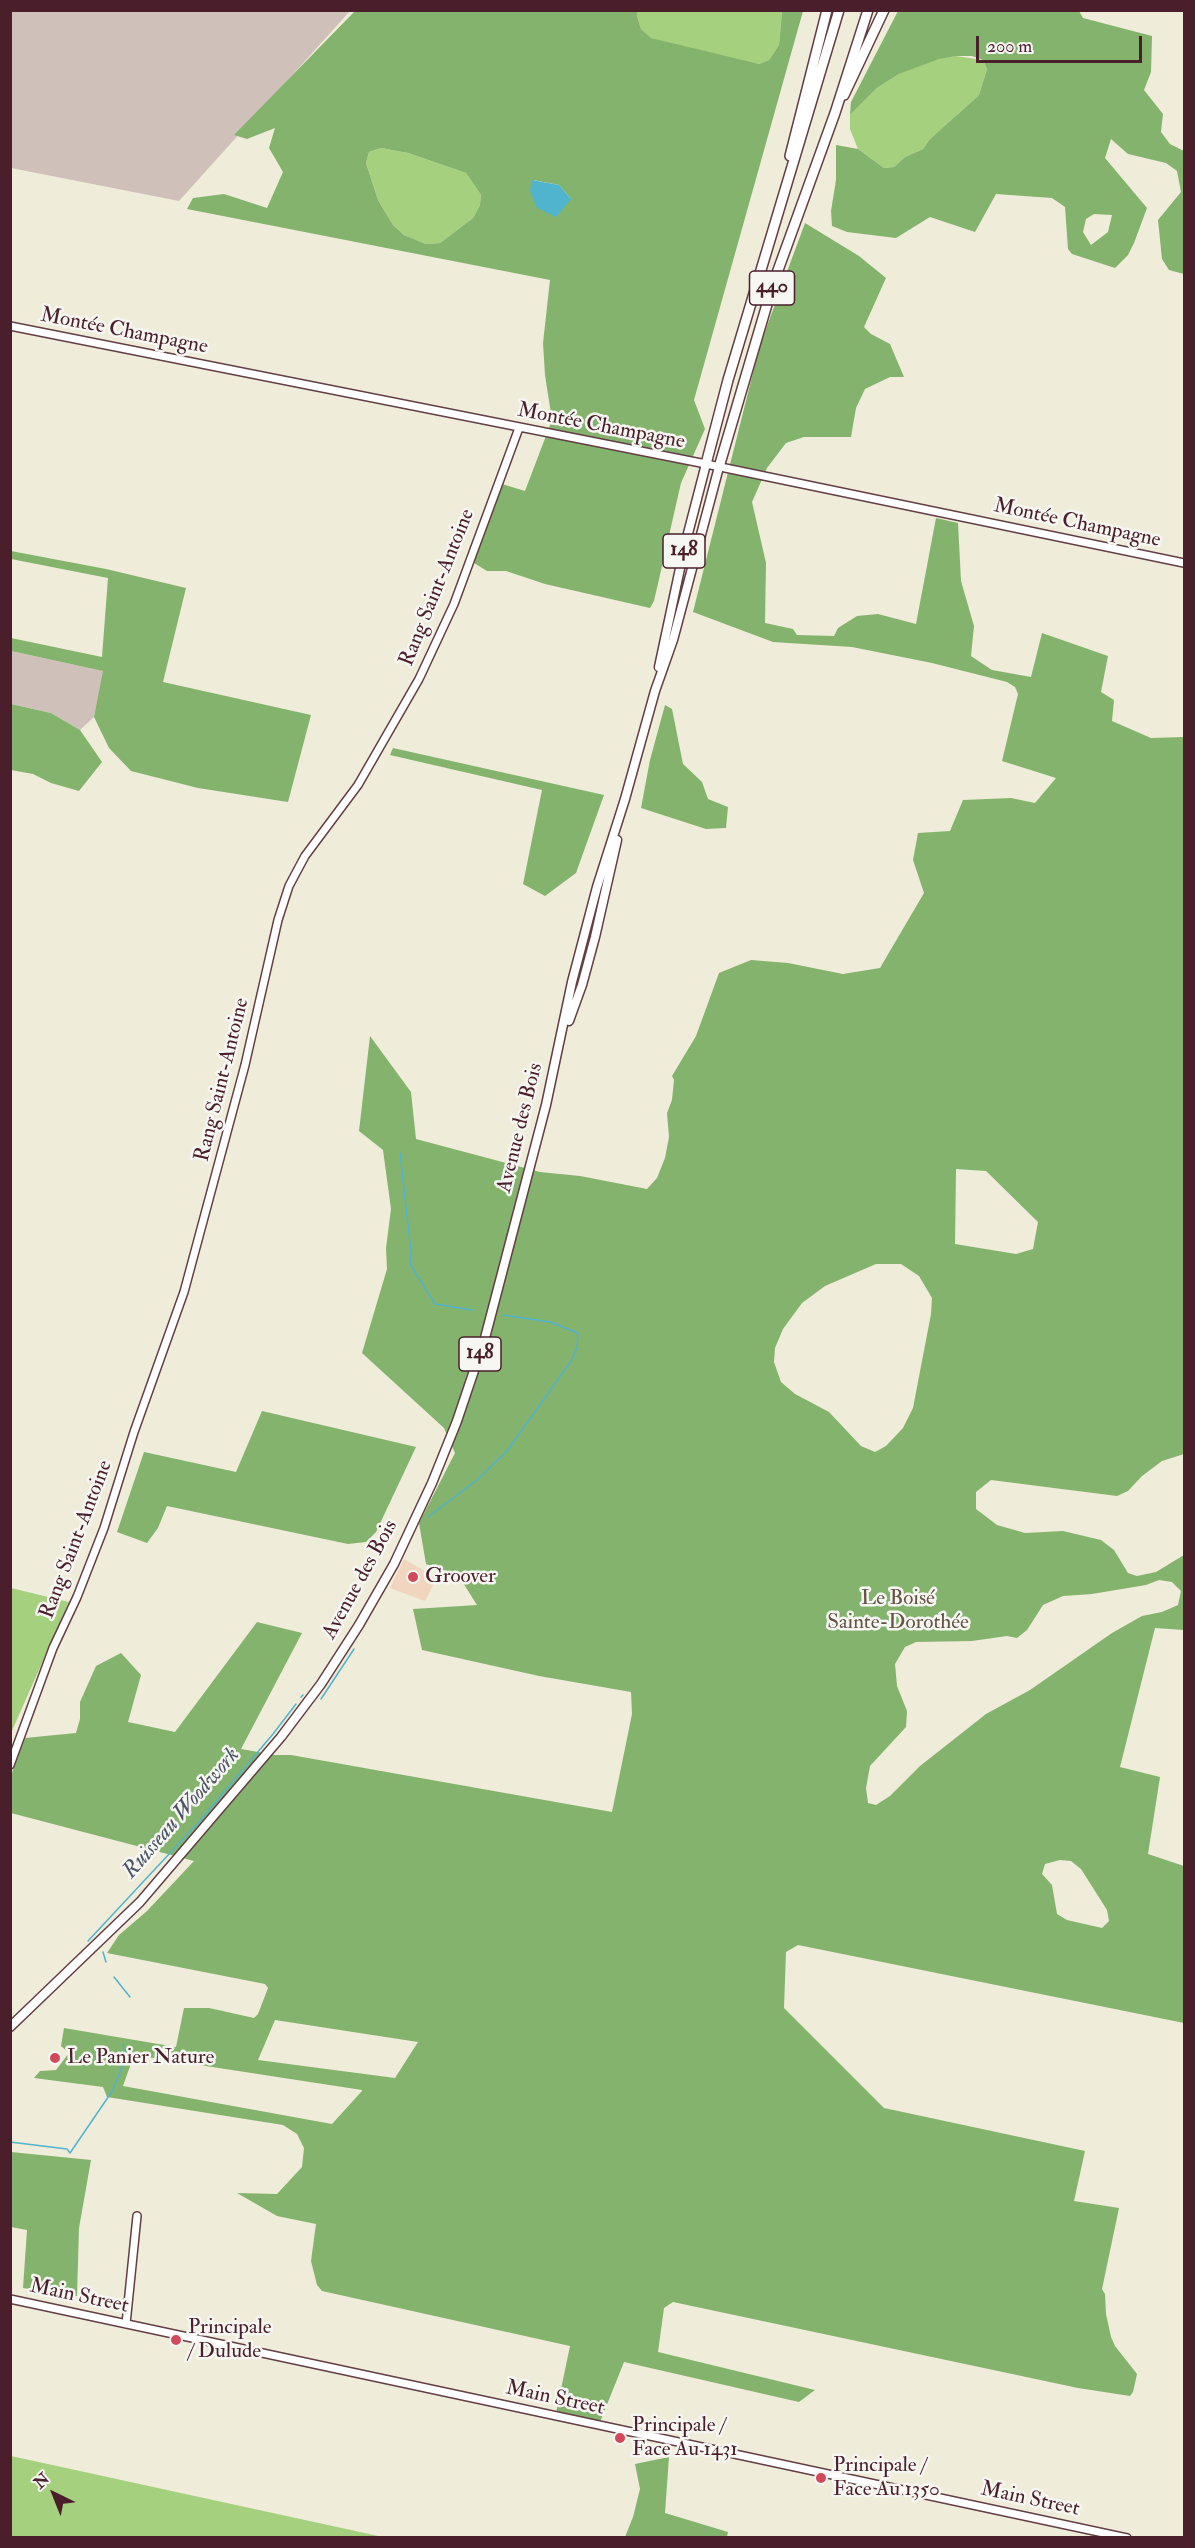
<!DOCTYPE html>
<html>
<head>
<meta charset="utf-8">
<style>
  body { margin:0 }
  #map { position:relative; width:1195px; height:2548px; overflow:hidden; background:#efecd9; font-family:"IM FELL Double Pica",serif }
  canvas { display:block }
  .frame { position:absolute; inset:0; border:12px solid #4a1f2b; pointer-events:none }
  .north { position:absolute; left:24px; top:2464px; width:60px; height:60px; -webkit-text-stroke:4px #f6f6f2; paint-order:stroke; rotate:317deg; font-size:16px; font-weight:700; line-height:24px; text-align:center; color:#4a1f2b }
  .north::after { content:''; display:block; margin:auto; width:21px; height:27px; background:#4a1f2b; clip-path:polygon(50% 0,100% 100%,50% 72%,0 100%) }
  .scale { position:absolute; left:976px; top:36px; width:166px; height:27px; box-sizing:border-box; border:3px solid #4a1f2b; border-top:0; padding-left:8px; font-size:18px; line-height:21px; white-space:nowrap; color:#4a1f2b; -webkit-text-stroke:4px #f6f6f2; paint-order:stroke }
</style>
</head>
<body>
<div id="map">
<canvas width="1195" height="2548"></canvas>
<div class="frame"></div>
<div class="north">N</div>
<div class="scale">200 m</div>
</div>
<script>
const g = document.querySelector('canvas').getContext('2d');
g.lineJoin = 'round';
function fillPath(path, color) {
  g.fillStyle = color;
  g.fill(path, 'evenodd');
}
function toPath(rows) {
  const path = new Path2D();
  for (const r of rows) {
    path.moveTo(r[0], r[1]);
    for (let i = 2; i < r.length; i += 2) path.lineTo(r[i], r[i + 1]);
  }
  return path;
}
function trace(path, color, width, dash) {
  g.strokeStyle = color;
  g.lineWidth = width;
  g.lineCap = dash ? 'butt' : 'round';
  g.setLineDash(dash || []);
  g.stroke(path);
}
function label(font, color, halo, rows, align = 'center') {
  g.font = font + ' "IM FELL Double Pica",serif';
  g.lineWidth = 5;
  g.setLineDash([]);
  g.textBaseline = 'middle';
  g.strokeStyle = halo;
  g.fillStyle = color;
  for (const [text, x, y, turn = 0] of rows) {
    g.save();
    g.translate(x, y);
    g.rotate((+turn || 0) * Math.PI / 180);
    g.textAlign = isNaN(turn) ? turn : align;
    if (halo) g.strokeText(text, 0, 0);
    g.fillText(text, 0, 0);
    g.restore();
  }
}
const built = toPath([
  [404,1559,437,1578,425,1601,390,1588]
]);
const industrial = toPath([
  [10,11,350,11,179,201,11,168],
  [11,651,104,671,94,717,80,730,51,713,11,704]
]);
const green = toPath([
  [638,10,782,11,779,45,769,60,759,64,747,63,650,38,641,29,637,16],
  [956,56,983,60,987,69,979,95,929,140,923,149,905,157,894,167,884,168,858,149,850,129,850,115,877,88,899,74,939,58],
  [381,148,408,153,466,173,481,195,480,205,473,218,440,243,426,244,404,235,393,225,378,200,366,163,369,152],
  [11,1588,69,1602,11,1733,10,1588],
  [11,2456,383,2537,11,2537]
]);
const forest = toPath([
  [355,11,638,11,637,16,641,29,651,38,759,64,769,60,779,45,782,11,803,11,694,400,705,429,681,483,654,601,650,608,545,584,506,571,487,571,474,563,502,484,525,491,552,420,545,375,543,343,550,280,187,209,193,198,224,194,267,208,283,172,269,148,275,128,247,139,234,135],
  [381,148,408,153,466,173,481,195,480,205,473,218,440,243,426,244,404,235,393,225,378,200,366,163,369,152],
  [533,180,559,185,571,199],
  [898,11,1079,11,1083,18,1152,36,1151,72,1144,90,1163,114,1161,132,1170,144,1184,151,1184,274,1169,270,1162,259,1158,220,1181,192,1177,171,1166,163,1128,154,1111,139,1105,158,1147,208,1134,243,1128,255,1115,268,1072,254,1068,249,1065,207,1052,198,996,194,975,232,930,217,896,238,847,232,832,226,831,211,836,180,836,145,858,149,884,168,894,167,905,157,923,149,929,140,979,95,987,69,983,60,972,56,956,56,939,59,899,74,877,88,850,115,851,102],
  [1094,214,1112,215,1108,232,1091,245,1083,232,1086,219],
  [805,223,859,256,886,278,864,327,871,334,890,344,904,377,890,377,865,389,856,408,851,437,804,437,786,443,767,468,752,502,766,563,765,623,793,629,797,635,834,636,838,628,857,616,878,614,916,624,936,518,958,523,961,581,974,626,971,656,992,670,1031,677,1042,633,1108,656,1101,692,1114,700,1112,721,1151,738,1184,737,1184,1454,1162,1461,1142,1476,1128,1491,1117,1496,991,1480,976,1492,976,1509,997,1525,1025,1533,1063,1531,1101,1540,1114,1550,1128,1573,1137,1576,1156,1572,1184,1555,1184,1630,1155,1628,1120,1767,1160,1777,1148,1854,1184,1866,1184,2023,798,1945,786,1952,784,2008,884,2108,1085,2151,1074,2201,1119,2208,1102,2289,1105,2294,1106,2314,1111,2337,1115,2346,1137,2374,1133,2392,1130,2396,1078,2388,673,2302,664,2308,658,2352,815,2390,799,2402,624,2362,600,2422,556,2413,570,2346,322,2291,317,2285,311,2261,316,2224,277,2216,237,2193,277,2194,302,2167,304,2148,297,2134,283,2125,107,2097,103,2087,34,2078,40,2071,56,2070,69,2053,61,2046,64,2028,176,2047,184,2008,209,2008,254,2018,258,2014,268,1988,265,1984,107,1953,119,1935,147,1911,194,1861,11,1813,10,1778,25,1738,76,1733,80,1719,80,1702,96,1666,121,1653,141,1675,128,1722,175,1732,257,1622,302,1633,241,1749,275,1755,291,1755,612,1812,632,1714,631,1692,539,1676,422,1650,413,1609,477,1605,458,1575,426,1564,419,1523,455,1453,444,1428,362,1353,387,1269,386,1248,391,1209,383,1150,359,1131,370,1036,411,1092,416,1139,540,1172,580,1176,647,1189,657,1178,665,1158,669,1137,667,1113,672,1100,674,1080,672,1076,696,1036,719,973,751,960,788,963,843,974,880,968,924,893,913,860,918,833,950,831,963,800,1011,798,1035,803,1056,778,1002,761,1018,694,1015,687,1007,682,932,663,852,647,773,642,693,612,760,345],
  [956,1169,986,1171,1038,1222,1033,1249,1016,1254,955,1244],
  [876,1264,901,1264,919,1276,932,1298,931,1314,913,1408,903,1428,886,1446,875,1452,861,1446,829,1412,795,1394,781,1382,774,1362,775,1348,783,1329,802,1303,825,1286],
  [1159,1580,1172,1582,1181,1591,1178,1605,1162,1612,1142,1616,1112,1633,1030,1690,986,1714,920,1766,890,1796,876,1805,868,1803,866,1788,870,1766,906,1727,907,1711,897,1686,895,1664,905,1647,916,1642,972,1641,1007,1636,1017,1638,1027,1630,1043,1605,1063,1596,1092,1594,1146,1585],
  [1060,1860,1071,1861,1081,1869,1107,1910,1109,1921,1102,1928,1067,1920,1057,1914,1052,1885,1042,1874,1045,1864],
  [275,2020,418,2042,395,2078,258,2060],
  [134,2055,362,2090,362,2091,332,2124,123,2086],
  [11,551,106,569,186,588,163,682,311,715,288,802,198,788,131,771,109,748,94,717,103,671,11,651,11,638,102,657,108,578,11,559],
  [11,704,51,713,80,730,102,762,79,791,51,783,33,774,11,770],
  [665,705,672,709,683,764,702,782,708,799,728,807,726,828,706,829,641,808,650,760],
  [393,748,604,795,576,873,545,896,523,884,542,790,390,755],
  [262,1411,416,1447,376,1532,366,1542,348,1544,167,1506,158,1528,147,1543,117,1532,144,1452,236,1472],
  [11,2152,91,2160,79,2228,77,2296,23,2288,27,2230,11,2227],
  [669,2457,665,2513,728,2532,727,2537,625,2537,633,2517,640,2489,635,2464]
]);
const water = toPath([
  [532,180,559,185,571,199,556,217,537,208,530,191]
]);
const stream = toPath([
  [400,1153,411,1252,410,1264,435,1304,472,1310],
  [428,1517,477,1480,507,1451,571,1361,577,1348,578,1333,550,1322,503,1315],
  [301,1697,303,1695],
  [321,1699,354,1649],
  [88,1941,197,1824,273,1734,296,1704],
  [103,1952,106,1962],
  [114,1977,130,1997],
  [10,2142,67,2149,70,2153,113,2090,125,2059,123,2044]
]);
const minor = toPath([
  [10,326,706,464,1184,563],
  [10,1765,53,1648,77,1597,104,1528,134,1432,184,1292,245,1065,278,920,289,886,305,856,358,785,419,679,454,604,519,428],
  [10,2299,1127,2538],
  [126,2324,137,2216]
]);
const major = toPath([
  [659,667,685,545,706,464],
  [569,1021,582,985,595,937,617,840],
  [10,2027,140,1902,281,1737,321,1684,359,1625,394,1564,432,1483,457,1421,485,1338,546,1105,572,982,597,887,625,799,655,691,673,640,719,467]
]);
const highway = toPath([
  [844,95,884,10],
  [790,156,827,10],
  [706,464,728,380,839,10],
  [719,467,773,284,835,113,868,10]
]);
const markers = [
  [413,1577,6,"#d1495b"],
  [55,2058,6,"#d1495b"],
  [176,2340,6,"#d1495b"],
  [620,2438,6,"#d1495b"],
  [821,2478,6,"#d1495b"]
];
const shields = [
  [772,288,45],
  [684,551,42],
  [480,1354,42]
];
const shieldNames = [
  ["440",772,288],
  ["148",684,551],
  ["148",480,1354]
];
const streetNames = [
  ["Montée Champagne",124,332,11],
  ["Montée Champagne",601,427,11],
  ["Montée Champagne",1077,524,12],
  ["Rang Saint-Antoine",438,588,-68],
  ["Rang Saint-Antoine",223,1080,-76],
  ["Avenue des Bois",521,1128,-76],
  ["Rang Saint-Antoine",77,1540,-69],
  ["Avenue des Bois",361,1580,-61],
  ["Main Street",79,2297,12],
  ["Main Street",555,2399,12],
  ["Main Street",1030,2500,12]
];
const poiNames = [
  ["Groover",425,1577],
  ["Le Panier Nature",67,2058],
  ["Principale",188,2328],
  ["/ Dulude",188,2352],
  ["Principale /",632,2426],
  ["Face Au 1431",632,2450],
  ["Principale /",833,2466],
  ["Face Au 1350",833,2490]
];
const parkNames = [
  ["Le Boisé",898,1599],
  ["Sainte-Dorothée",898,1623]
];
const waterNames = [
  ["Ruisseau Woodwork",182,1814,-49]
];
fillPath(built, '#f2d5be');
fillPath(industrial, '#cfc1ba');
fillPath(green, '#a5d17e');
fillPath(forest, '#84b36d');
fillPath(water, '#50b4ce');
trace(stream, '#50b4ce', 1.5);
trace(minor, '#633e45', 10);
trace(major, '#633e45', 11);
trace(highway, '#633e45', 12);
trace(minor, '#fff', 7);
trace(major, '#fff', 8);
trace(highway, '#fff', 9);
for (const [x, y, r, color] of markers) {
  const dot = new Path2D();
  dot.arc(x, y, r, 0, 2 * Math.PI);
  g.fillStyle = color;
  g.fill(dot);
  trace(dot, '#f6f6f2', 2);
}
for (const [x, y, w] of shields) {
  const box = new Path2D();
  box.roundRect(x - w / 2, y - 17, w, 34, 4.5);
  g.fillStyle = '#f6f6f2';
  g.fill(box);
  trace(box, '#4a1f2b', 1.5);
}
label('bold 20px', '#4a1f2b', null, shieldNames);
label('21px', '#4a1f2b', '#f6f6f2', streetNames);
label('21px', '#4a1f2b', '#f6f6f2', poiNames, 'left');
label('21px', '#655444', '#f6f6f2', parkNames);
label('italic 22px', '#4c5364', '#f6f6f2', waterNames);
</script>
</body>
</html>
